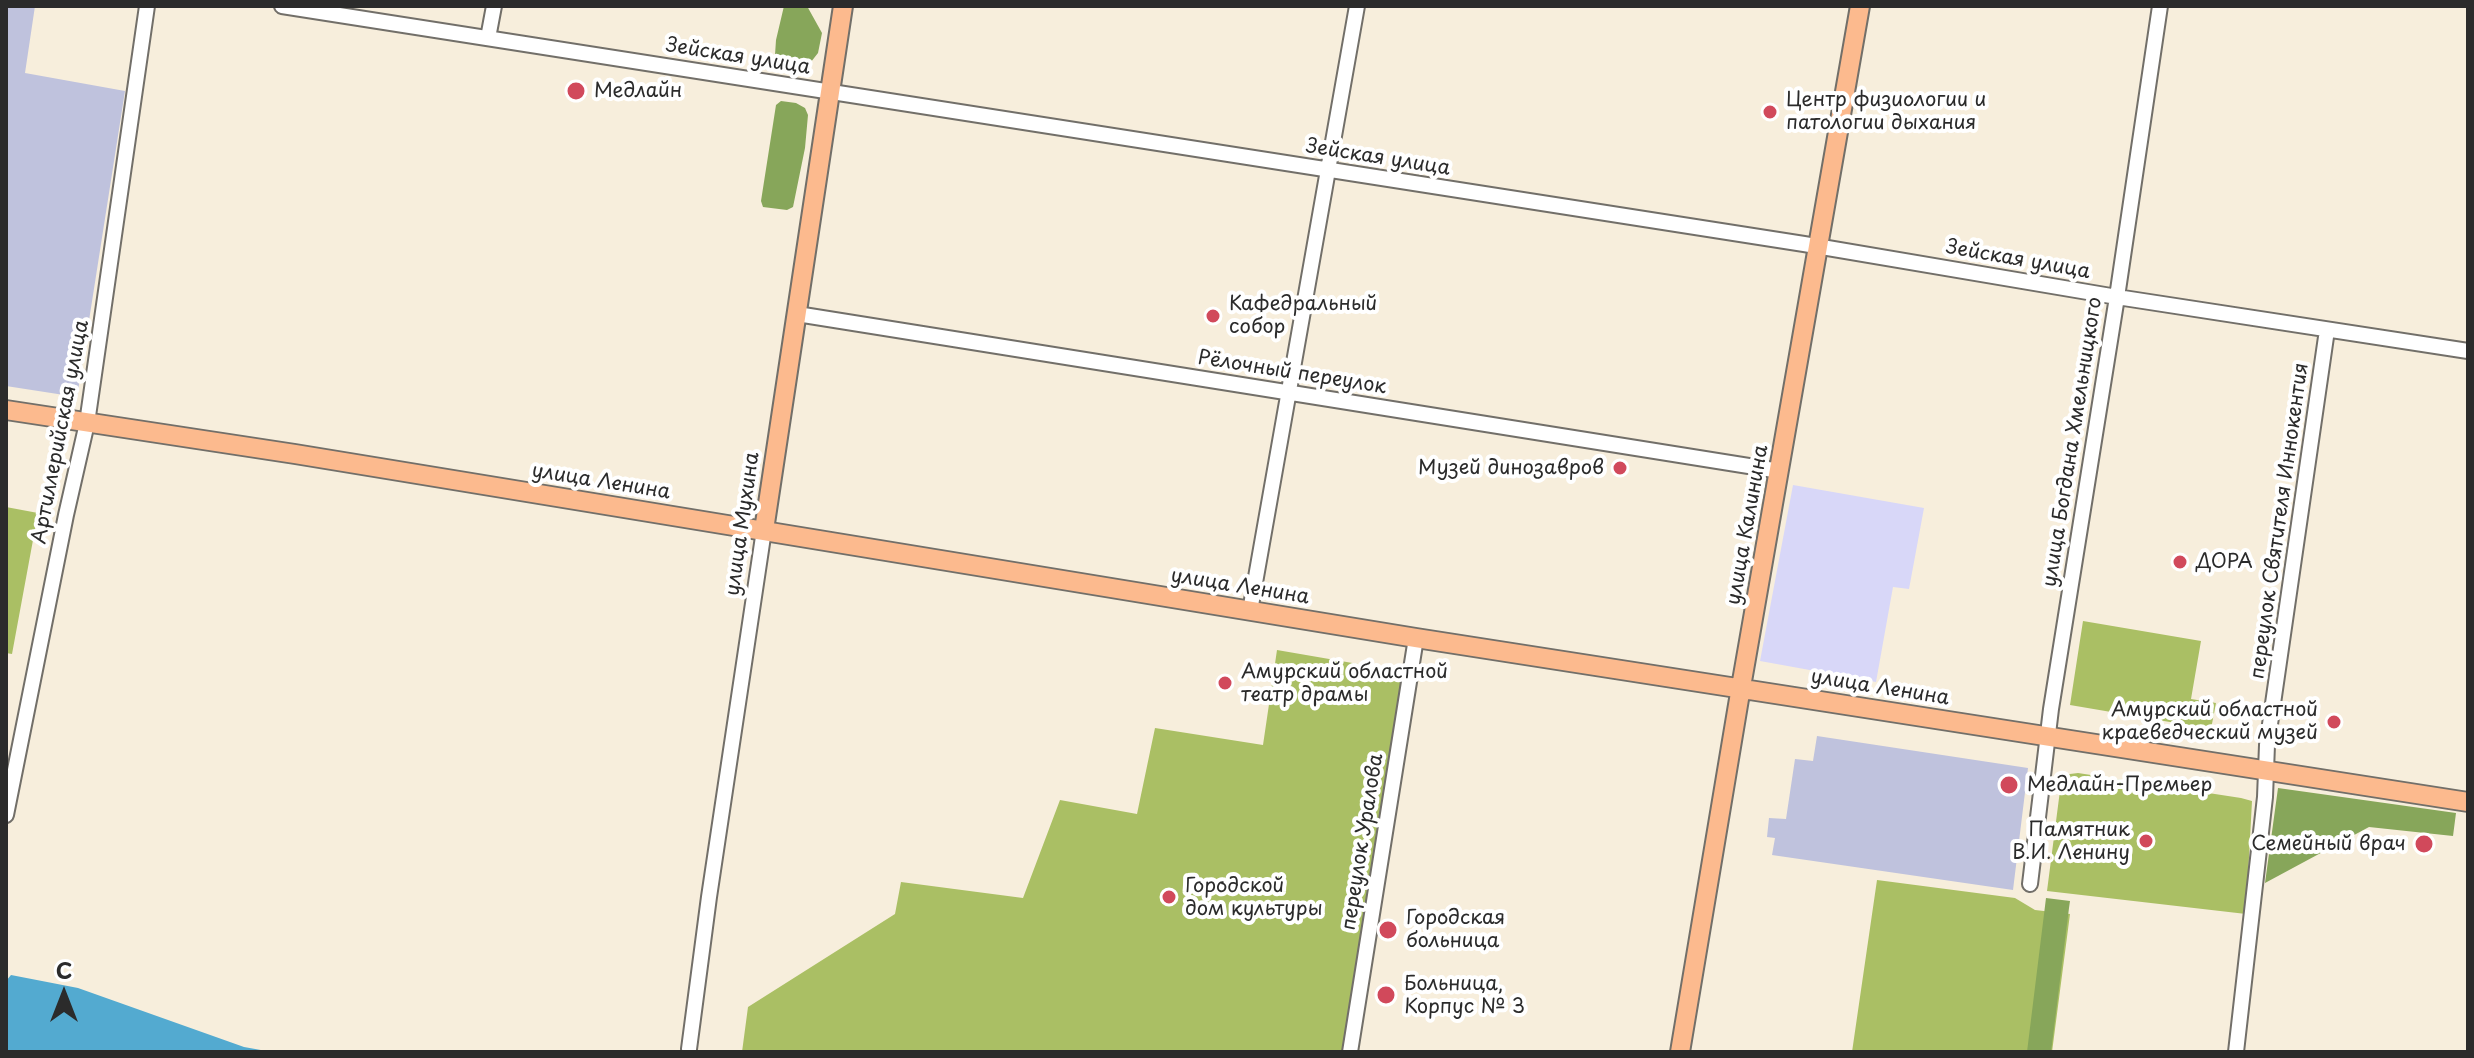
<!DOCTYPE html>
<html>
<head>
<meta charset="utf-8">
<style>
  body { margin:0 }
  #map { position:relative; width:2474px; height:1058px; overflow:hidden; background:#f7eedc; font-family:"Playpen Sans",sans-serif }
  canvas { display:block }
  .frame { position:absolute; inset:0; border:8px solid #2b2b2b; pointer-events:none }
  .north { position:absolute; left:24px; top:954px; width:80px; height:80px; -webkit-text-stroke:6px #fff; paint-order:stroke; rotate:0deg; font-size:22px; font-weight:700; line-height:32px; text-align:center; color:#2b2b2b }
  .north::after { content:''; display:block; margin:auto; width:28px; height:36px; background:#2b2b2b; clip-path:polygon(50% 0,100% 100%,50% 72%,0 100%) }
</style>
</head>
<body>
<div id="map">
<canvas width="2474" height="1058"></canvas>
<div class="frame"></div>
<div class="north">С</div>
</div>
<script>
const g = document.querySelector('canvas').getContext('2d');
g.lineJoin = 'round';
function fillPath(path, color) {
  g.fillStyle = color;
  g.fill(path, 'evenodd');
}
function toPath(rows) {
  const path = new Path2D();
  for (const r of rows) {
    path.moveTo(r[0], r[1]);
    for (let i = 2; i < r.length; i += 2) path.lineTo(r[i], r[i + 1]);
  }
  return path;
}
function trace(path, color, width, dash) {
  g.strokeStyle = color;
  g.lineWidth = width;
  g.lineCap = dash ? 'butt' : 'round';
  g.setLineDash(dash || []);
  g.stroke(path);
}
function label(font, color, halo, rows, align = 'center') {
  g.font = font + ' "Playpen Sans",sans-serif';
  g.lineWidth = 8;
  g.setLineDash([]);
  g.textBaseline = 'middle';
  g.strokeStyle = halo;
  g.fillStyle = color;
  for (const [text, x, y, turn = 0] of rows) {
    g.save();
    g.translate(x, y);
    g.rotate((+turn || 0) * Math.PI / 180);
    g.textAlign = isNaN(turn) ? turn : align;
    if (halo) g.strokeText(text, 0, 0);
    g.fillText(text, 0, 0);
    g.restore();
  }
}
const built = toPath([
  [1793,485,1924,508,1909,589,1893,587,1876,682,1760,661]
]);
const industrial = toPath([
  [6,6,35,6,25,73,125,91,77,397,6,386],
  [1817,736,2028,768,2013,890,1772,855,1775,838,1767,837,1769,818,1786,819,1795,759,1813,761]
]);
const green = toPath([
  [6,507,38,513,12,654,6,653],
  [2083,621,2201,641,2191,699,2216,703,2211,729,2070,705],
  [1277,650,1364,665,1372,673,1402,678,1345,1036,1345,1052,742,1052,748,1007,895,914,901,882,1023,898,1060,800,1137,814,1155,728,1263,745],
  [2078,773,2241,798,2252,801,2246,914,2047,891,2062,775],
  [1877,880,2015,898,2035,910,2070,914,2052,1052,1852,1052]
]);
const forest = toPath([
  [784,6,807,6,822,33,818,53,807,67,783,67,775,55,776,40],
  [781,101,796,103,805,108,808,115,805,148,793,207,787,210,763,207,761,201,776,105],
  [2278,788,2456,813,2453,836,2369,827,2265,883],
  [2046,898,2070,901,2069,908,2051,1052,2027,1052]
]);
const water = toPath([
  [11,975,78,988,244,1047,272,1052,6,1052,6,981]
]);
const minor = toPath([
  [282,6,1804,244,2117,297,2468,351],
  [488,38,494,6],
  [797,314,1780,471],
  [1250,611,1357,6],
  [6,815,66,515,87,423,147,6],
  [2030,884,2051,709,2117,297,2160,6],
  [689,1049,709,897,764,530],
  [1350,1052,1416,638],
  [2236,1052,2265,797,2267,745,2327,330]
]);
const major = toPath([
  [6,410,295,454,1416,638,2468,802],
  [764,530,843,6],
  [1680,1052,1741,687,1860,6]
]);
const markers = [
  [576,91,10,"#d1495b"],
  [1770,112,8,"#d1495b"],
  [1213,316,8,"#d1495b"],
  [1620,468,8,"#d1495b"],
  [2180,562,8,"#d1495b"],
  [1225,683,8,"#d1495b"],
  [2334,722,8,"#d1495b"],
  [2009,785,10,"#d1495b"],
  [2146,841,8,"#d1495b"],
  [2424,844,10,"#d1495b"],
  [1169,897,8,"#d1495b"],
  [1388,930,10,"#d1495b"],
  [1386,995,10,"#d1495b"]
];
const streetNames = [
  ["Зейская улица",738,57,9],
  ["Зейская улица",1378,158,9],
  ["Зейская улица",2018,260,10],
  ["Рёлочный переулок",1292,373,9],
  ["Артиллерийская улица",61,432,-79],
  ["улица Богдана Хмельницкого",2073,442,-81],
  ["улица Ленина",601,482,9],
  ["переулок Святителя Иннокентия",2280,521,-82],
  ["улица Мухина",743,524,-82],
  ["улица Калинина",1748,525,-80],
  ["улица Ленина",1240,587,9],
  ["улица Ленина",1880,688,9],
  ["переулок Уралова",1363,842,-81]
];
const poiNames = [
  ["Медлайн",594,91],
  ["Центр физиологии и",1786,100],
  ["патологии дыхания",1786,123],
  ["Кафедральный",1229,304],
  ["собор",1229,327],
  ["Музей динозавров",1604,468,"right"],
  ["ДОРА",2196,562],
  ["Амурский областной",1241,672],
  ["театр драмы",1241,695],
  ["Амурский областной",2318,710,"right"],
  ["краеведческий музей",2318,733,"right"],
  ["Медлайн-Премьер",2027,785],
  ["Памятник",2130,830,"right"],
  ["В.И. Ленину",2130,853,"right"],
  ["Семейный врач",2406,844,"right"],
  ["Городской",1185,886],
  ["дом культуры",1185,909],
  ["Городская",1406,918],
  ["больница",1406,941],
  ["Больница,",1404,984],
  ["Корпус № 3",1404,1007]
];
fillPath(built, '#d8d7f8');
fillPath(industrial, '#bfc2dd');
fillPath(green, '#aabf64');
fillPath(forest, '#87a65a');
fillPath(water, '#53aad0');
trace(minor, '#726f69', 18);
trace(major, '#726f69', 22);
trace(minor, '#fff', 14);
trace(major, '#fcba8e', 18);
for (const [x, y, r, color] of markers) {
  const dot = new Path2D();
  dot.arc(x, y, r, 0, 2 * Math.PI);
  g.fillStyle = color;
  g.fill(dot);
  trace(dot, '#fff', 3);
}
label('20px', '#2b2b2b', '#fff', streetNames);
label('20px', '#2b2b2b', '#fff', poiNames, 'left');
</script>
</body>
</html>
